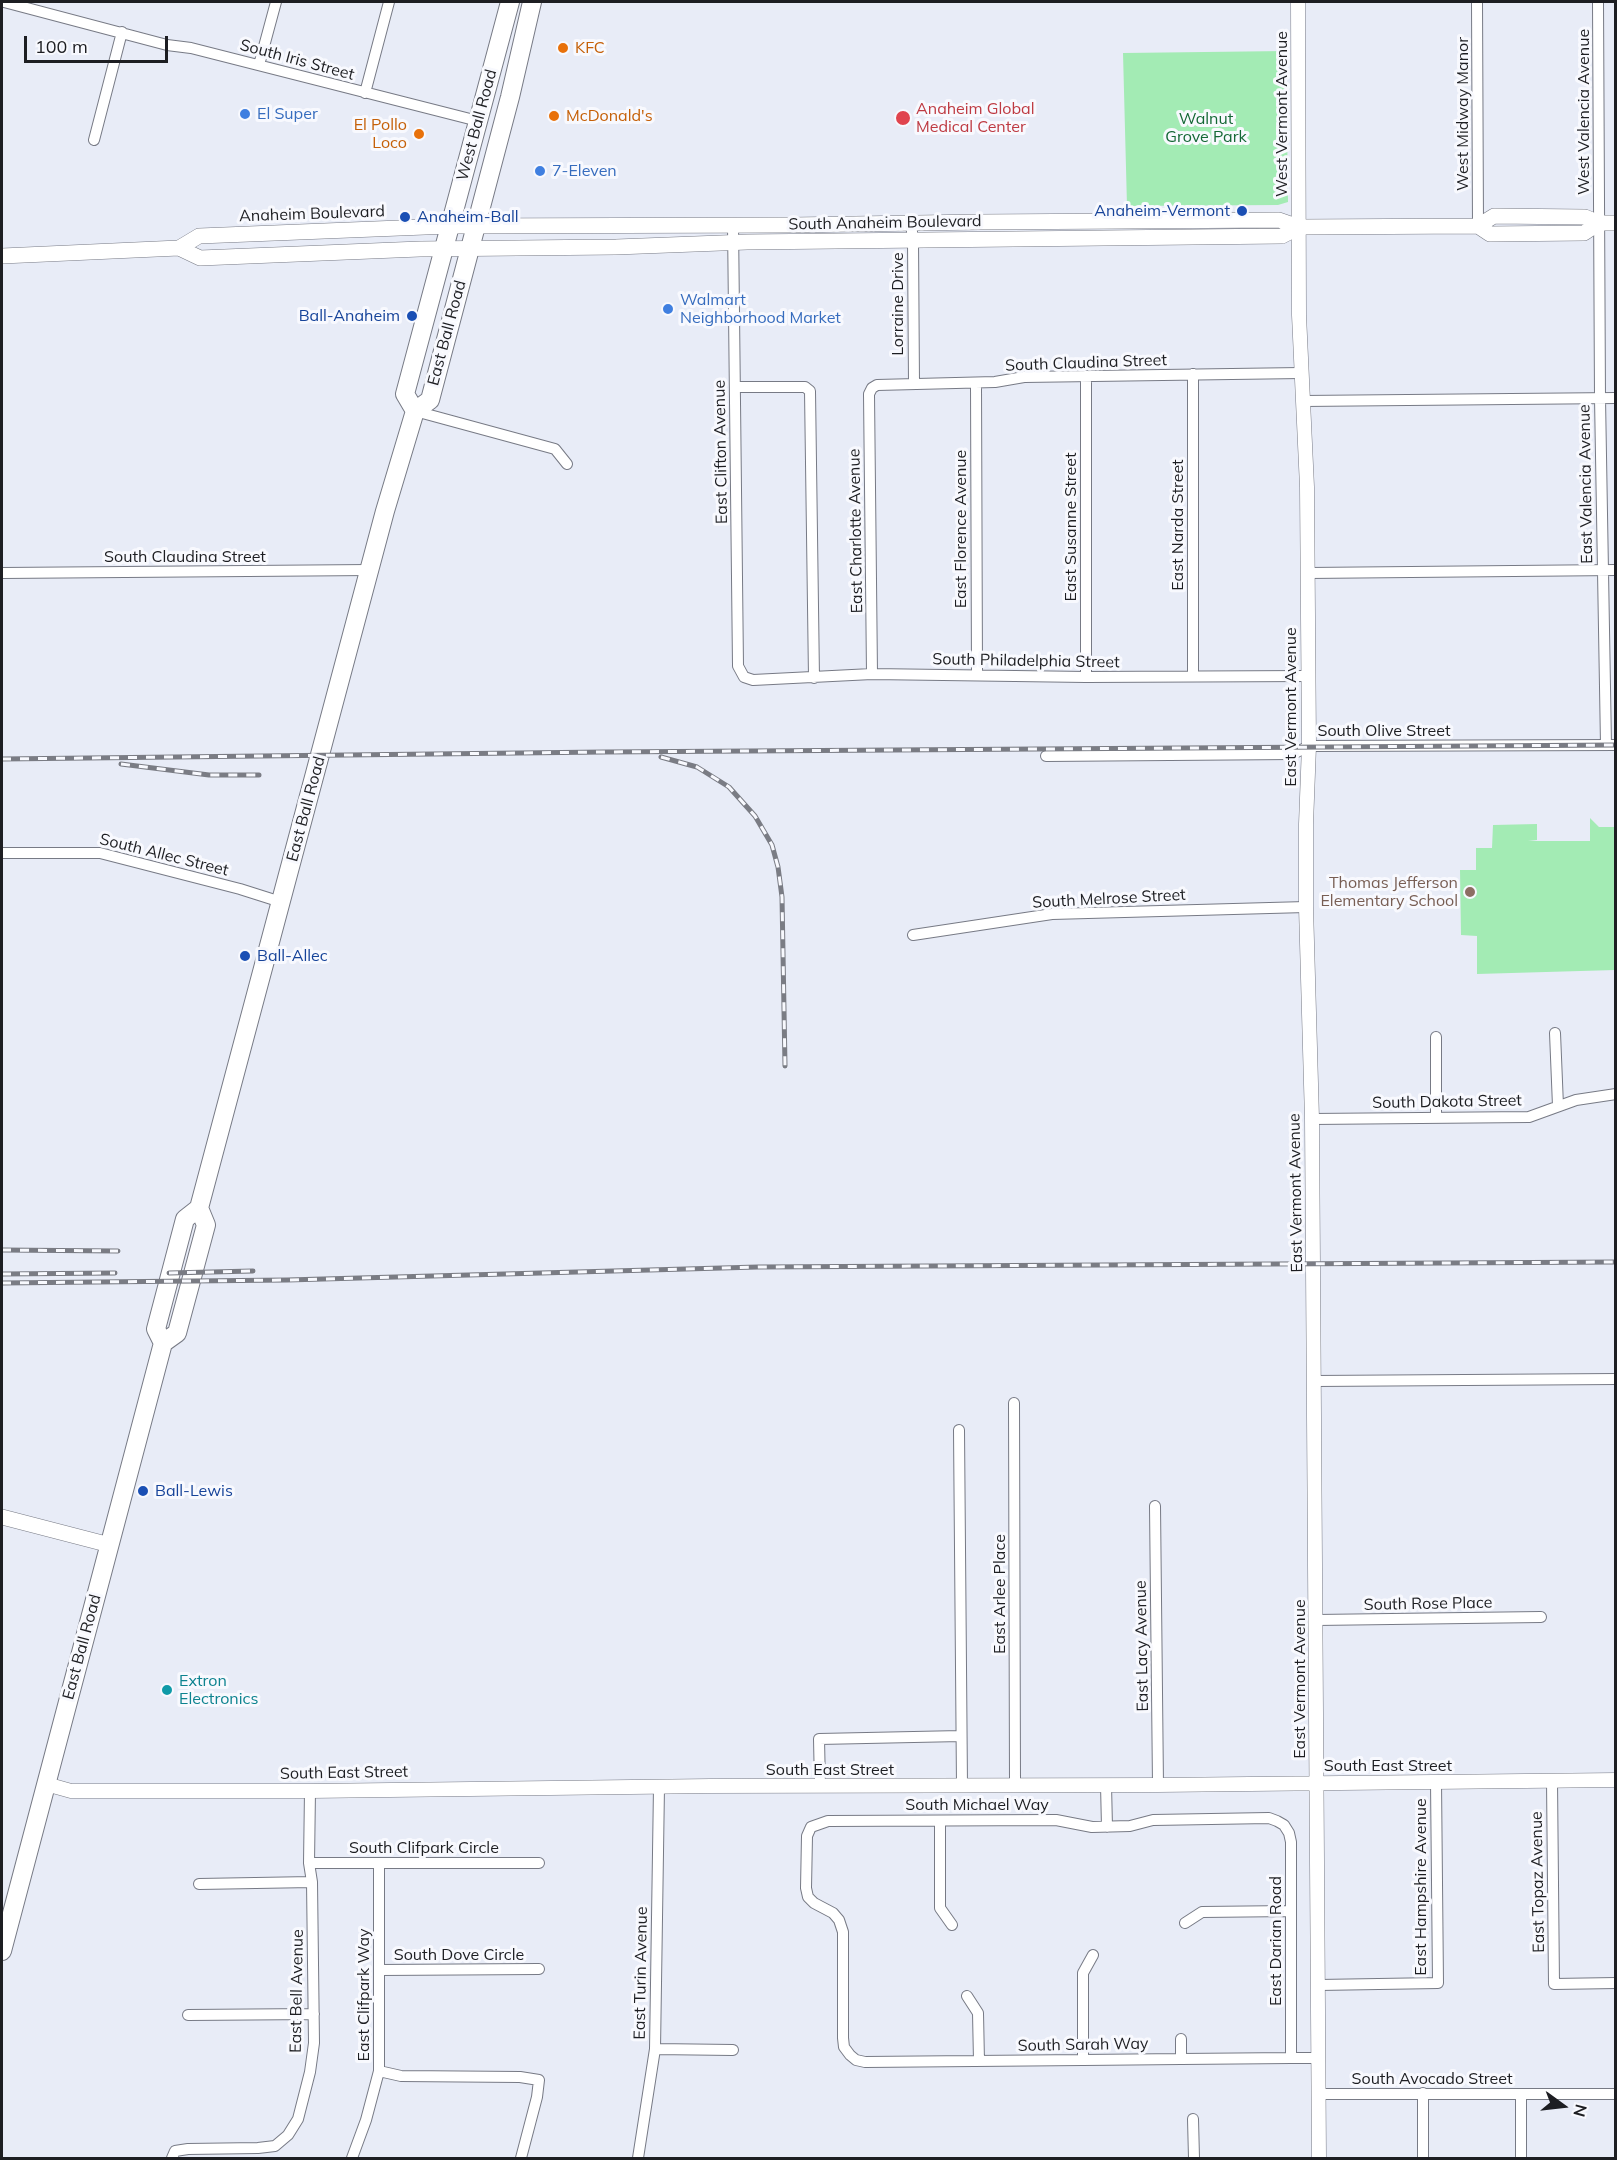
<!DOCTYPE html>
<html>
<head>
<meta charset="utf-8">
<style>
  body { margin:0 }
  #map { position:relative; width:1617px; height:2160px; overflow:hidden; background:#e8ecf7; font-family:Mulish,sans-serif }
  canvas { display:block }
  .frame { position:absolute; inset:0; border:3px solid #1d1e22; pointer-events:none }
  .north { position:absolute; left:1533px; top:2076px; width:60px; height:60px; -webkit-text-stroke:4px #f8f9fe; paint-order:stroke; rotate:105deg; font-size:16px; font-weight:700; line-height:24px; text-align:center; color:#1d1e22 }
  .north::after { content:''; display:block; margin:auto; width:21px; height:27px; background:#1d1e22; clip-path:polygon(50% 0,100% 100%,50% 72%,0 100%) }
  .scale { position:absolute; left:24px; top:36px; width:144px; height:27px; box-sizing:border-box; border:3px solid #1d1e22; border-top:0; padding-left:8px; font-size:18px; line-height:21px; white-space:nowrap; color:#1d1e22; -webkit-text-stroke:4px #f8f9fe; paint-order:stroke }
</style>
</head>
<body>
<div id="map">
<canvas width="1617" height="2160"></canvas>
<div class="frame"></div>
<div class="north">N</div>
<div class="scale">100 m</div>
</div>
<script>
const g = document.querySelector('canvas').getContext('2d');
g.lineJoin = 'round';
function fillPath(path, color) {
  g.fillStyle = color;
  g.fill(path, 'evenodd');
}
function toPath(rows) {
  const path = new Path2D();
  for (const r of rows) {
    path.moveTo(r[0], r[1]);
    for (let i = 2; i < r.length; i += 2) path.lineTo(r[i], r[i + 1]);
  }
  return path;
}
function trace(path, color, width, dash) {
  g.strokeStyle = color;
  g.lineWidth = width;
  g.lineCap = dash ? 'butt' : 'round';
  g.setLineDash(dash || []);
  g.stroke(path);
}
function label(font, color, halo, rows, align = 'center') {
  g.font = font + ' Mulish,sans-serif';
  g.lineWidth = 6;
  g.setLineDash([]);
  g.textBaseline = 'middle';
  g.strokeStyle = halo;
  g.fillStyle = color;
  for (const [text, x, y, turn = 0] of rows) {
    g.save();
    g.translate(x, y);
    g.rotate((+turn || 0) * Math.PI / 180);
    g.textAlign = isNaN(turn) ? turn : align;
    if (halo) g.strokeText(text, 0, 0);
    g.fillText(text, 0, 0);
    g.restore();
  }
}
const green = toPath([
  [1286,51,1288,202,1278,205,1127,206,1123,53],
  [1590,818,1599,827,1615,827,1615,970,1477,974,1477,936,1461,935,1460,870,1476,870,1476,848,1492,848,1493,825,1537,824,1537,840,1528,841,1590,841]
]);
const minor = toPath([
  [4,2,167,45,191,48,478,121],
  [1477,2,1478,226],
  [1598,2,1600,398,1606,745],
  [259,65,276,2],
  [365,93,389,2],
  [94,140,122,32],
  [911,223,913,241,914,384],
  [733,225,738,666,744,677,753,680,872,674,1086,677,1308,676],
  [1193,374,1193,676],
  [1086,376,1086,677],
  [976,383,977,675],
  [735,387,805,387,810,391,814,678],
  [1303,401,1616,398],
  [415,411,555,449,567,464],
  [2,573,370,570],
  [1308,573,1616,570],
  [872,674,869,394,872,388,877,385,995,382,1024,377,1301,373],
  [1046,756,1293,754,1309,746,1616,745],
  [2,853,100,853,240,889,281,902],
  [913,935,1052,914,1306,907],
  [1555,1033,1558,1106],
  [1436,1037,1436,1117],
  [1312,1119,1529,1117,1576,1100,1616,1094],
  [1314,1381,1616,1379],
  [1014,1403,1015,1786],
  [959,1430,962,1786],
  [1155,1506,1158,1785],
  [1316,1620,1541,1617],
  [1552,1781,1554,1984,1616,1983],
  [1106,1785,1107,1827],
  [820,1786,819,1739,961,1736],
  [940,1821,940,1908,952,1925],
  [309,1863,539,1863],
  [199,1884,312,1882],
  [1185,1923,1202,1912,1291,1911],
  [379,1970,539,1969],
  [1319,1985,1438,1983,1436,1782],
  [967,1996,978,2013,979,2061],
  [188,2015,314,2014],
  [1181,2039,1181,2059],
  [655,2049,733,2050],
  [1291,2058,1291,1842,1289,1833,1284,1825,1277,1821,1269,1818,1153,1820,1130,1826,1092,1827,1056,1820,828,1821,811,1827,807,1836,806,1888,808,1897,814,1903,833,1913,839,1920,843,1932,843,2038,844,2047,850,2055,856,2060,865,2062,1083,2060,1181,2059,1291,2058,1319,2058],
  [1083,2060,1083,1973,1093,1955],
  [379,2071,401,2076,520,2077,539,2080,537,2097,521,2158],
  [1320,2094,1616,2094],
  [1521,2094,1521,2158],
  [1193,2119,1194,2158],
  [172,2158,175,2151,188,2149,258,2148,275,2146,288,2135,298,2119,310,2072,314,2043,312,1882,309,1863,310,1791],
  [352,2158,366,2120,379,2071,379,1863],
  [638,2158,655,2049,659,1787],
  [1423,2158,1423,2093]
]);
const tertiary = toPath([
  [1298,2,1299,315,1307,487,1309,746,1306,824,1306,907,1312,1119,1319,2158],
  [46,1784,71,1791,310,1791,711,1786,1158,1785,1616,1780]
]);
const secondary = toPath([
  [1478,226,1494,216,1585,217,1599,223,1616,223],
  [179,248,199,236,450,226,793,225,979,222,1279,220,1299,227,1478,226,1490,234,1584,233,1599,223],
  [2,256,179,248,200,258,420,249,616,247,747,242,1282,236,1299,227],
  [2,1517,110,1545]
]);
const primary = toPath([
  [415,411,405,394,510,2],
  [163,1343,156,1329,185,1219,199,1208],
  [2,1951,163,1343,177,1333,191,1281,206,1225,199,1208,385,511,415,411,430,400,510,97,532,2]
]);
const rail = toPath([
  [661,757,697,767,729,787,755,816,772,845,778,867,782,897,785,1066],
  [2,759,604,752,1616,745],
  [121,764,209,775,259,775],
  [2,1250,118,1251],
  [169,1273,253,1271],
  [2,1274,115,1273],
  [2,1283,287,1280,758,1267,1616,1262]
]);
const markers = [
  [563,48,6,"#e8710a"],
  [245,114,6,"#3f7fe0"],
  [554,116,6,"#e8710a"],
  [903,118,8,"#e0444e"],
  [419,134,6,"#e8710a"],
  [540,171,6,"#3f7fe0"],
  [1242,211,6,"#1a4fb4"],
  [405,217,6,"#1a4fb4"],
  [668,309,6,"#3f7fe0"],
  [412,316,6,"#1a4fb4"],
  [1470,892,6,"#8d6e63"],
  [245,956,6,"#1a4fb4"],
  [143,1491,6,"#1a4fb4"],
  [167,1690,6,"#0f9aa8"]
];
const foodNames = [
  ["KFC",575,48],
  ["McDonald's",566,116],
  ["El Pollo",407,125,"right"],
  ["Loco",407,143,"right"]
];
const streetNames = [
  ["South Iris Street",297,60,15],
  ["West Valencia Avenue",1584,112,-90],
  ["West Vermont Avenue",1282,114,-90],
  ["West Midway Manor",1463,114,-90],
  ["West Ball Road",477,125,-75],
  ["Anaheim Boulevard",312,214,-2],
  ["South Anaheim Boulevard",885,223,-1],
  ["Lorraine Drive",898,304,-90],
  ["East Ball Road",447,333,-75],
  ["South Claudina Street",1086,363,-2],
  ["East Clifton Avenue",721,452,-91],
  ["East Valencia Avenue",1586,484,-91],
  ["East Narda Street",1178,525,-90],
  ["East Susanne Street",1071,527,-90],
  ["East Florence Avenue",961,529,-90],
  ["East Charlotte Avenue",856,531,-91],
  ["South Claudina Street",185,557],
  ["South Philadelphia Street",1026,661,1],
  ["East Vermont Avenue",1291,707,-90],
  ["South Olive Street",1384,731],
  ["East Ball Road",306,809,-75],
  ["South Allec Street",164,855,14],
  ["South Melrose Street",1109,899,-3],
  ["South Dakota Street",1447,1102,-1],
  ["East Vermont Avenue",1296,1193,-91],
  ["East Arlee Place",1000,1594,-90],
  ["South Rose Place",1428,1604,-1],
  ["East Lacy Avenue",1142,1646,-91],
  ["East Ball Road",82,1647,-75],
  ["East Vermont Avenue",1300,1679,-90],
  ["South East Street",1388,1766],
  ["South East Street",830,1770],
  ["South East Street",344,1773,-1],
  ["South Michael Way",977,1805],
  ["South Clifpark Circle",424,1848],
  ["East Topaz Avenue",1538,1882,-91],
  ["East Hampshire Avenue",1421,1887,-90],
  ["East Darian Road",1276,1941,-90],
  ["South Dove Circle",459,1955],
  ["East Turin Avenue",641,1973,-89],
  ["East Bell Avenue",297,1991,-89],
  ["East Clifpark Way",364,1995,-90],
  ["South Sarah Way",1083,2045,-1],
  ["South Avocado Street",1432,2079]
];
const healthNames = [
  ["Anaheim Global",916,109],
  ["Medical Center",916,127]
];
const shopNames = [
  ["El Super",257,114],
  ["7-Eleven",552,171],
  ["Walmart",680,300],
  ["Neighborhood Market",680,318]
];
const parkNames = [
  ["Walnut",1206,119],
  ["Grove Park",1206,137]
];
const transitNames = [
  ["Anaheim-Vermont",1230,211,"right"],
  ["Anaheim-Ball",417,217],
  ["Ball-Anaheim",400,316,"right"],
  ["Ball-Allec",257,956],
  ["Ball-Lewis",155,1491]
];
const educationNames = [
  ["Thomas Jefferson",1458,883],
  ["Elementary School",1458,901]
];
const cultureNames = [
  ["Extron",179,1681],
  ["Electronics",179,1699]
];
fillPath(green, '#a3ebb4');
trace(minor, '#777a85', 12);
trace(tertiary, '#777a85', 15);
trace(secondary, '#777a85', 16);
trace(primary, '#777a85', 20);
trace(minor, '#fff', 10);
trace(tertiary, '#fff', 14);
trace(secondary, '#fff', 15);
trace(primary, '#fff', 18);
trace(rail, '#7a7c84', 5);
trace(rail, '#f8f9fe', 3, [9]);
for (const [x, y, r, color] of markers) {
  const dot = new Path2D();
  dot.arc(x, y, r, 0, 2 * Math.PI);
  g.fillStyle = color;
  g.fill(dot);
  trace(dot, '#f8f9fe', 2);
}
label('16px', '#c56008', '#f8f9fe', foodNames, 'left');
label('16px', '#1d1e22', '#f8f9fe', streetNames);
label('16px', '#be3a42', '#f8f9fe', healthNames, 'left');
label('16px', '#366cbe', '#f8f9fe', shopNames, 'left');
label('16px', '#146835', '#f8f9fe', parkNames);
label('16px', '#164399', '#f8f9fe', transitNames, 'left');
label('16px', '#785e54', '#f8f9fe', educationNames, 'right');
label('16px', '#0d838f', '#f8f9fe', cultureNames, 'left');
</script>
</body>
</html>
